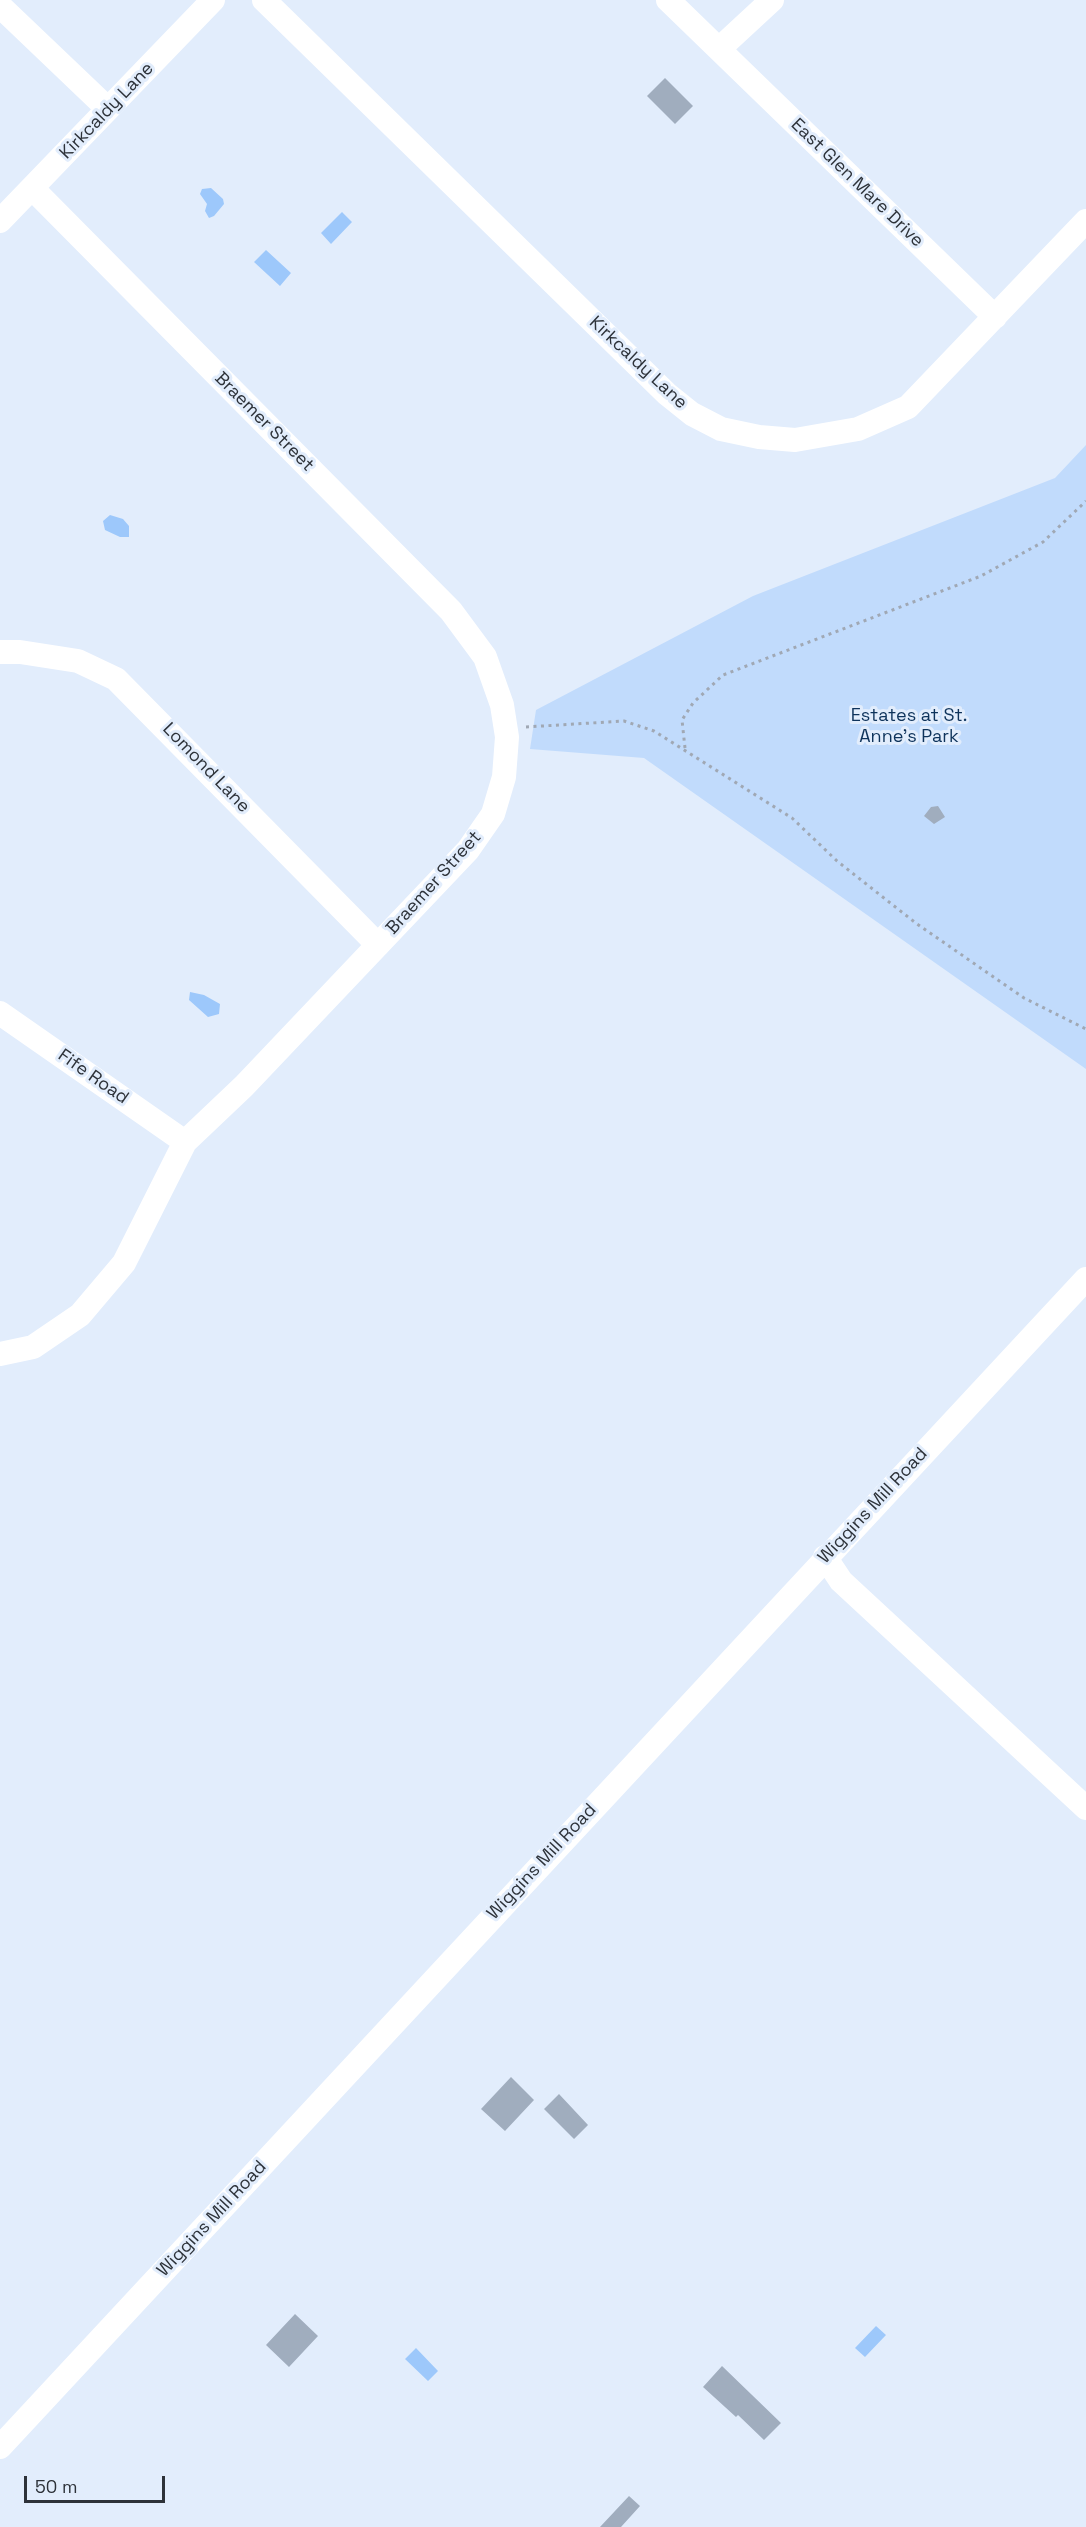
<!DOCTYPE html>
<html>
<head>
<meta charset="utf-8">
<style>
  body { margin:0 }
  #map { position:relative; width:1086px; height:2527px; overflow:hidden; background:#e2edfc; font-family:"Space Grotesk",sans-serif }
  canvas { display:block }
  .scale { position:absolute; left:24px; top:2476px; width:141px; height:27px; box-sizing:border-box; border:3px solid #2d3239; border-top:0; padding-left:8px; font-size:18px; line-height:21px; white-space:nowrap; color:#2d3239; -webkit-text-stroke:4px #e2edfc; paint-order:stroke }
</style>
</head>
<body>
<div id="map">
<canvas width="1086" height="2527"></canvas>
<div class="scale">50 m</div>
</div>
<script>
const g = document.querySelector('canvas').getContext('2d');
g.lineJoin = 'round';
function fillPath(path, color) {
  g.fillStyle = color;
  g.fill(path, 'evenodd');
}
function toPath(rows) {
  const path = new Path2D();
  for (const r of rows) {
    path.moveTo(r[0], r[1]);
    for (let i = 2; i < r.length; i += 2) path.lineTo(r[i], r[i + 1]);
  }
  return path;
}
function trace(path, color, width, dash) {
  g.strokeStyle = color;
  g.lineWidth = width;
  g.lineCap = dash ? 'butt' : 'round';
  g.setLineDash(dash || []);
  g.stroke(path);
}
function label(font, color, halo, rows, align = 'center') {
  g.font = font + ' "Space Grotesk",sans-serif';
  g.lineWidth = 6;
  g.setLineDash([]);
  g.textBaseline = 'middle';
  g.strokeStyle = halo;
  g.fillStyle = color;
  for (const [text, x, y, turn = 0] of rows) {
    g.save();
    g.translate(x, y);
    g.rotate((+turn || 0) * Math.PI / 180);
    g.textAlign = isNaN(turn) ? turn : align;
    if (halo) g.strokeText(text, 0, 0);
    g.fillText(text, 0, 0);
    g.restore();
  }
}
const green = toPath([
  [1086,445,1086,1069,644,758,530,749,536,710,753,596,1055,478]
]);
const water = toPath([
  [211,188,223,199,224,204,214,216,209,218,205,211,207,204,200,194,202,189],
  [342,212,352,222,331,244,321,233],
  [266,250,291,273,280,286,254,262],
  [110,515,123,519,129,526,129,537,120,537,105,530,103,521],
  [190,992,204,995,220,1004,219,1014,208,1017,189,1000],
  [876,2326,886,2335,865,2357,855,2348],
  [416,2348,438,2371,428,2381,405,2359]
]);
const building = toPath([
  [665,78,693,106,675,124,647,96],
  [938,806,945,817,934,824,924,816,931,807],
  [511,2077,534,2100,505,2131,481,2109],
  [559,2094,588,2125,574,2139,544,2109],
  [295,2314,318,2336,289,2367,266,2345],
  [722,2366,781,2423,764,2440,738,2415,736,2417,703,2387],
  [629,2496,640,2506,621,2527,600,2527]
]);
const path = toPath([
  [526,727,624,721,654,731,792,818,837,861,917,924,1024,998,1086,1029],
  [685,748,682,720,693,703,723,675,981,576,1043,542,1086,501]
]);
const minor = toPath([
  [264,0,667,394,692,414,721,429,759,437,795,440,858,429,908,407,1086,221],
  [668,0,995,317],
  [0,6,108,109],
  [719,49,772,0],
  [0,221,213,0],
  [0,652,20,652,78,661,116,679,378,945],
  [0,1013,185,1142],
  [0,1354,33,1347,80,1315,124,1263,185,1142,244,1086,468,850,493,814,504,777,507,737,502,705,485,657,451,611,32,188],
  [825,1557,841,1581,1086,1808],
  [0,2447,1086,1279]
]);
const streetNames = [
  ["Kirkcaldy Lane",107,111,-46],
  ["East Glen Mare Drive",857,183,44],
  ["Kirkcaldy Lane",638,363,43],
  ["Braemer Street",264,422,45],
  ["Lomond Lane",206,768,46],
  ["Braemer Street",434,883,-48],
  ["Fife Road",93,1077,35],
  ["Wiggins Mill Road",873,1506,-47],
  ["Wiggins Mill Road",542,1862,-47],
  ["Wiggins Mill Road",212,2219,-47]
];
const parkNames = [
  ["Estates at St.",909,716],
  ["Anne's Park",909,737]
];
fillPath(green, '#c1dbfc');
fillPath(water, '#9dc8fb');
fillPath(building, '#a0adbe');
trace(path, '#a0a8b4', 3, [3, 4.5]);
trace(minor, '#fff', 24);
label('18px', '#2d3239', '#e2edfc', streetNames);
label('18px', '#0e335b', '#e2edfc', parkNames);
</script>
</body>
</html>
